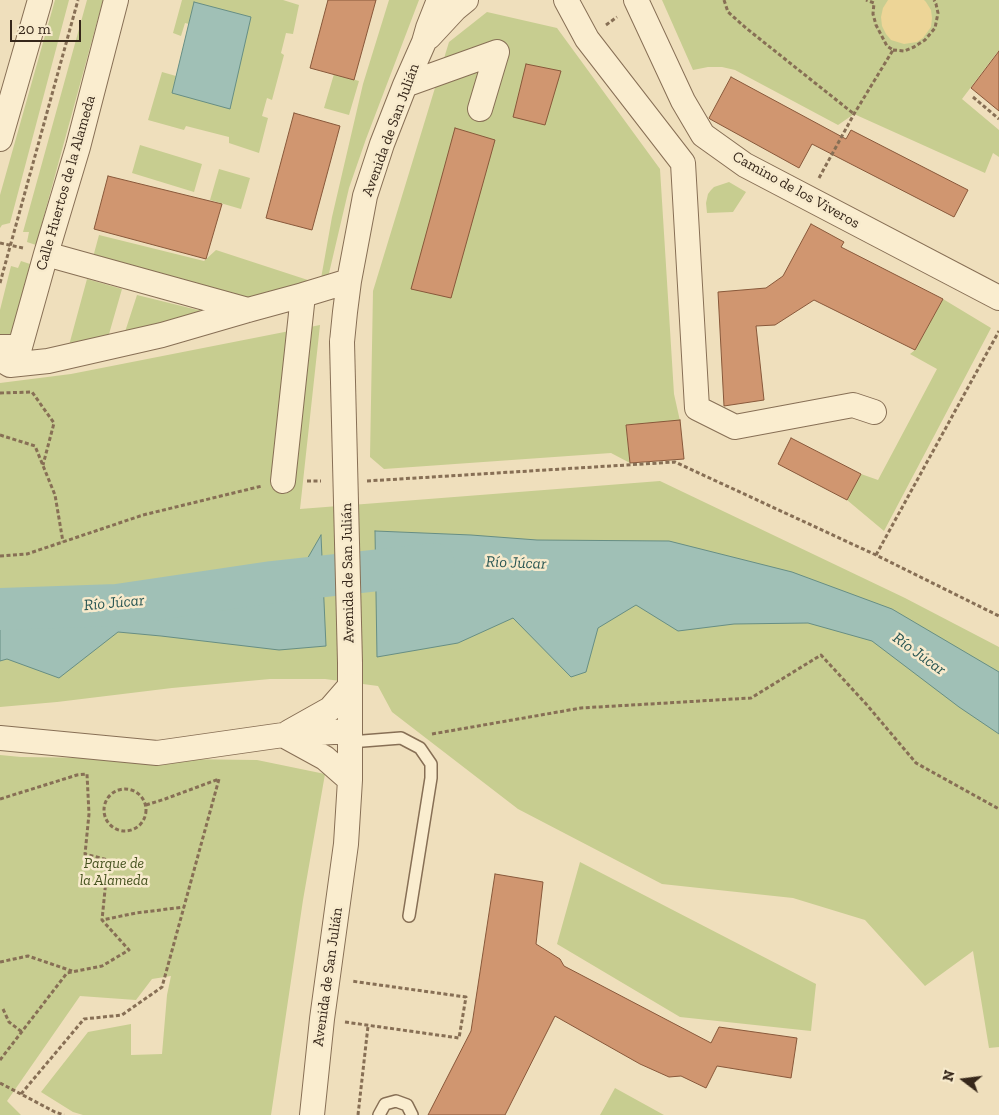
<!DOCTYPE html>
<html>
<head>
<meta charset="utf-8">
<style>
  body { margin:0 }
  #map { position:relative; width:999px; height:1115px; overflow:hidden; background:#efdfbc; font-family:"Zilla Slab",serif }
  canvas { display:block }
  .north { position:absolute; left:939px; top:1055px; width:50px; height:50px; -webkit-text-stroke:4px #f7eacc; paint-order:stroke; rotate:285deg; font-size:14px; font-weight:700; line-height:20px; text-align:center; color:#36271a }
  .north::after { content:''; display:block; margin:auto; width:18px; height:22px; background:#36271a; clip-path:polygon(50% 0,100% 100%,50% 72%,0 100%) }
  .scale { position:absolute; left:10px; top:20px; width:71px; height:22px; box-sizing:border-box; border:2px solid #36271a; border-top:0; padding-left:6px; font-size:15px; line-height:18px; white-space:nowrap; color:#36271a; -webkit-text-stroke:4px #f7eacc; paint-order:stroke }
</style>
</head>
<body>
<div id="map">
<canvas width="999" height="1115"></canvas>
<div class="north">N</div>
<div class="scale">20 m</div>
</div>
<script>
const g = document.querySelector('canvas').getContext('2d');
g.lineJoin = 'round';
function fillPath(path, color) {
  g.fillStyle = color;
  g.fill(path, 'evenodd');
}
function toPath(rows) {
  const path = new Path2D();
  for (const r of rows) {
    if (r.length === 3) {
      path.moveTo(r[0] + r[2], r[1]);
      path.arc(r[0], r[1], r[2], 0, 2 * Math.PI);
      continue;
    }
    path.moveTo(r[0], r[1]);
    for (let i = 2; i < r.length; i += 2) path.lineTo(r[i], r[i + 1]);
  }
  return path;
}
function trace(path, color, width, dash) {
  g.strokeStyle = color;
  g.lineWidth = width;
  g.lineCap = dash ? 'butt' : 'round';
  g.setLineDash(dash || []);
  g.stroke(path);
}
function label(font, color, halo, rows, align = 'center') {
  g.font = font + ' "Zilla Slab",serif';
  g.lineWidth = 5;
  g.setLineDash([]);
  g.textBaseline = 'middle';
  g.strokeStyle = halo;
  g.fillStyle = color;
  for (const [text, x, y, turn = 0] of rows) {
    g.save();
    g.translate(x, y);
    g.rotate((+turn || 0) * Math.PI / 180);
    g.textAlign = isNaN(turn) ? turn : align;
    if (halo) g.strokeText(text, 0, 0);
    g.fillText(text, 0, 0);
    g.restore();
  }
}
const green = toPath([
  [55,0,69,0,10,223,2,225,0,228,0,195],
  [87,0,103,0,36,245,27,242,29,232,23,232],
  [182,0,283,0,299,5,293,34,286,33,281,53,284,55,272,100,267,98,262,116,268,118,259,153,229,143,229,137,186,126,184,130,148,120,162,72,176,76,172,93,195,2,189,24,185,23,181,36,173,33],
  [389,0,419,0,366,139,349,188,326,286,246,302,92,261,99,235,204,261,216,250,320,284,332,217,363,84],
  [662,0,999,0,999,50,962,99,999,130,999,157,993,153,985,173,854,114,838,125,735,70,722,67,708,67,693,70],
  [487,12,557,28,660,169,674,394,680,421,626,425,630,463,611,453,384,469,370,457,373,291,449,42],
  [334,74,359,81,349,115,324,108],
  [140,145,202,164,194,192,132,173],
  [219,169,250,178,241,209,210,200],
  [729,182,746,192,733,212,707,213,706,203,708,194,711,190,714,187],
  [21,261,30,264,12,333,4,342,0,342,0,310,11,266,18,268],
  [87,279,122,289,105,348,68,349],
  [137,295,214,314,123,338],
  [943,299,991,328,884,531,847,500,861,474,878,480,937,369,910,354,915,350],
  [320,325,300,509,660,481,905,598,999,647,999,1047,989,1048,973,951,925,986,865,920,793,898,662,884,518,809,392,712,378,686,325,679,270,679,172,688,57,702,0,707,0,383,71,374],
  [0,755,21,757,257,760,325,774,303,900,271,1115,83,1115,73,1112,41,1092,88,1032,131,1024,131,1055,162,1054,167,995,171,976,152,979,136,1000,80,996,7,1101,21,1115,0,1115],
  [580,862,816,984,811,1031,680,1017,557,944],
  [615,1088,664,1115,600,1115]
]);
const sand = toPath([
  [888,0,924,0,926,2,931,10,932,18,931,27,923,38,917,42,904,44,891,40,886,34,882,26,881,17,883,8]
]);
const water = toPath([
  [194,2,251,17,230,109,172,93,194,2],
  [375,531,471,535,537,540,669,541,792,572,892,609,999,672,999,734,959,707,872,641,808,623,734,624,678,631,636,605,598,628,586,672,571,677,513,618,458,643,377,657,375,531],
  [321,535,326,646,279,650,161,636,118,632,59,678,7,659,0,661,0,595,37,594,45,619,76,590,170,581,196,576,188,591,207,605,230,578,270,570,306,561,321,535]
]);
const river = toPath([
  [0,609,117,605,272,582,434,564]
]);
const building = toPath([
  [328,0,376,0,354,80,310,68,328,0],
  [999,51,999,111,971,88,999,51],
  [526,64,561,71,545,125,513,117,526,64],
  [731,77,846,139,851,130,968,190,954,217,812,144,799,168,710,119,709,118,731,77],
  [294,113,340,126,312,230,266,218,294,113],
  [455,128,495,140,451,298,411,289,455,128],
  [108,176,222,204,206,259,94,229,108,176],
  [811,224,844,242,841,247,943,299,915,350,814,300,775,325,756,326,764,400,724,406,718,292,766,288,783,276,811,224],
  [680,420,684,459,630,463,626,425,680,420],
  [791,438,861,474,847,500,778,464,791,438],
  [495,874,543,882,536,944,560,959,564,966,711,1043,719,1027,797,1038,791,1078,717,1066,706,1088,681,1076,669,1077,640,1064,555,1016,505,1115,428,1115,471,1031,495,874]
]);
const path = toPath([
  [724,0,728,12,746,28,854,114],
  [606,25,617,17],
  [893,50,904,51,914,47,925,40,935,28,938,13,936,4,934,0],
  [973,97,999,119],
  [819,178,854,114,893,50,887,46,876,25,873,14,874,3,866,0],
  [0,243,23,248],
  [0,283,78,0],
  [0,393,32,392,54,423,43,465],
  [0,435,35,446,55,495,63,542],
  [307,481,321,481],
  [367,481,675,462,876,555,999,616],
  [876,555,999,331],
  [0,556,27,554,143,515,262,486],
  [432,734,581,708,751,698,821,655,867,705,916,763,999,809],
  [125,810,21],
  [0,799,77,775,87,774,89,814,85,854,108,860,102,920],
  [146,805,165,799,219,779],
  [0,962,28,956,72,971],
  [3,1009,9,1022,22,1032],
  [345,1022,459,1038,466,997,351,981],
  [0,1060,67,973,102,966,129,950,102,920,136,913,184,907],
  [0,1083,55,1112,64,1115],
  [21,1094,84,1019,122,1015,162,987,219,779],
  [358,1115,368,1026]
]);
const lane = toPath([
  [350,742,401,738,420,748,431,764,431,778,409,916],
  [379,1115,385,1104,396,1101,407,1105,412,1115]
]);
const street = toPath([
  [566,0,587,39,683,163,697,408,735,427,853,405,874,412],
  [636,0,683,101,703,135,745,165,999,298],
  [429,37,455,9,466,0],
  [405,85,497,52,480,109],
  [0,139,40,0],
  [46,254,248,310],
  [342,342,345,312,349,281,365,196,382,144,405,85,424,42,428,28,439,0],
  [0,347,20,347,46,254,78,147,116,0],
  [0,359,10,365,48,361,162,335,248,310,303,295],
  [283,481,303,295,349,281],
  [289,732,330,709,350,686],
  [283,735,325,758,350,780],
  [0,738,157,753,283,735,350,731],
  [312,1115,322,1019,346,844,350,780,350,663]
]);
const streetBridge = toPath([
  [342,342,350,663]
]);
const streetNames = [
  ["Avenida de San Julián",391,130,-70],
  ["Calle Huertos de la Alameda",66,183,-74],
  ["Camino de los Viveros",796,190,29],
  ["Avenida de San Julián",348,573,-91],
  ["Avenida de San Julián",328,977,-82]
];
const parkNames = [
  ["Parque de",114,864],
  ["la Alameda",114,881]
];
const waterNames = [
  ["Río Júcar",516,563,2],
  ["Río Júcar",114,603,-5],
  ["Río Júcar",919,654,36]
];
fillPath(green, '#c7cd90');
fillPath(sand, '#edd597');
fillPath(water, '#a0c0b6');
trace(water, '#678e84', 1);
trace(river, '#a0c0b6', 42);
fillPath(building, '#d09670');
trace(building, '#88583a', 1);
trace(lane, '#876f55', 14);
trace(street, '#876f55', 26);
trace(path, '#876f55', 3, [4, 2.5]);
trace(lane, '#faedcf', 11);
trace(street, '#faedcf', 24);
trace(streetBridge, '#876f55', 26, []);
trace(streetBridge, '#faedcf', 24);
label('15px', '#36271a', '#f7eacc', streetNames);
label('italic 15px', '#475320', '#f7eacc', parkNames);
label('italic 16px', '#295653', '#f7eacc', waterNames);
</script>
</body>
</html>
